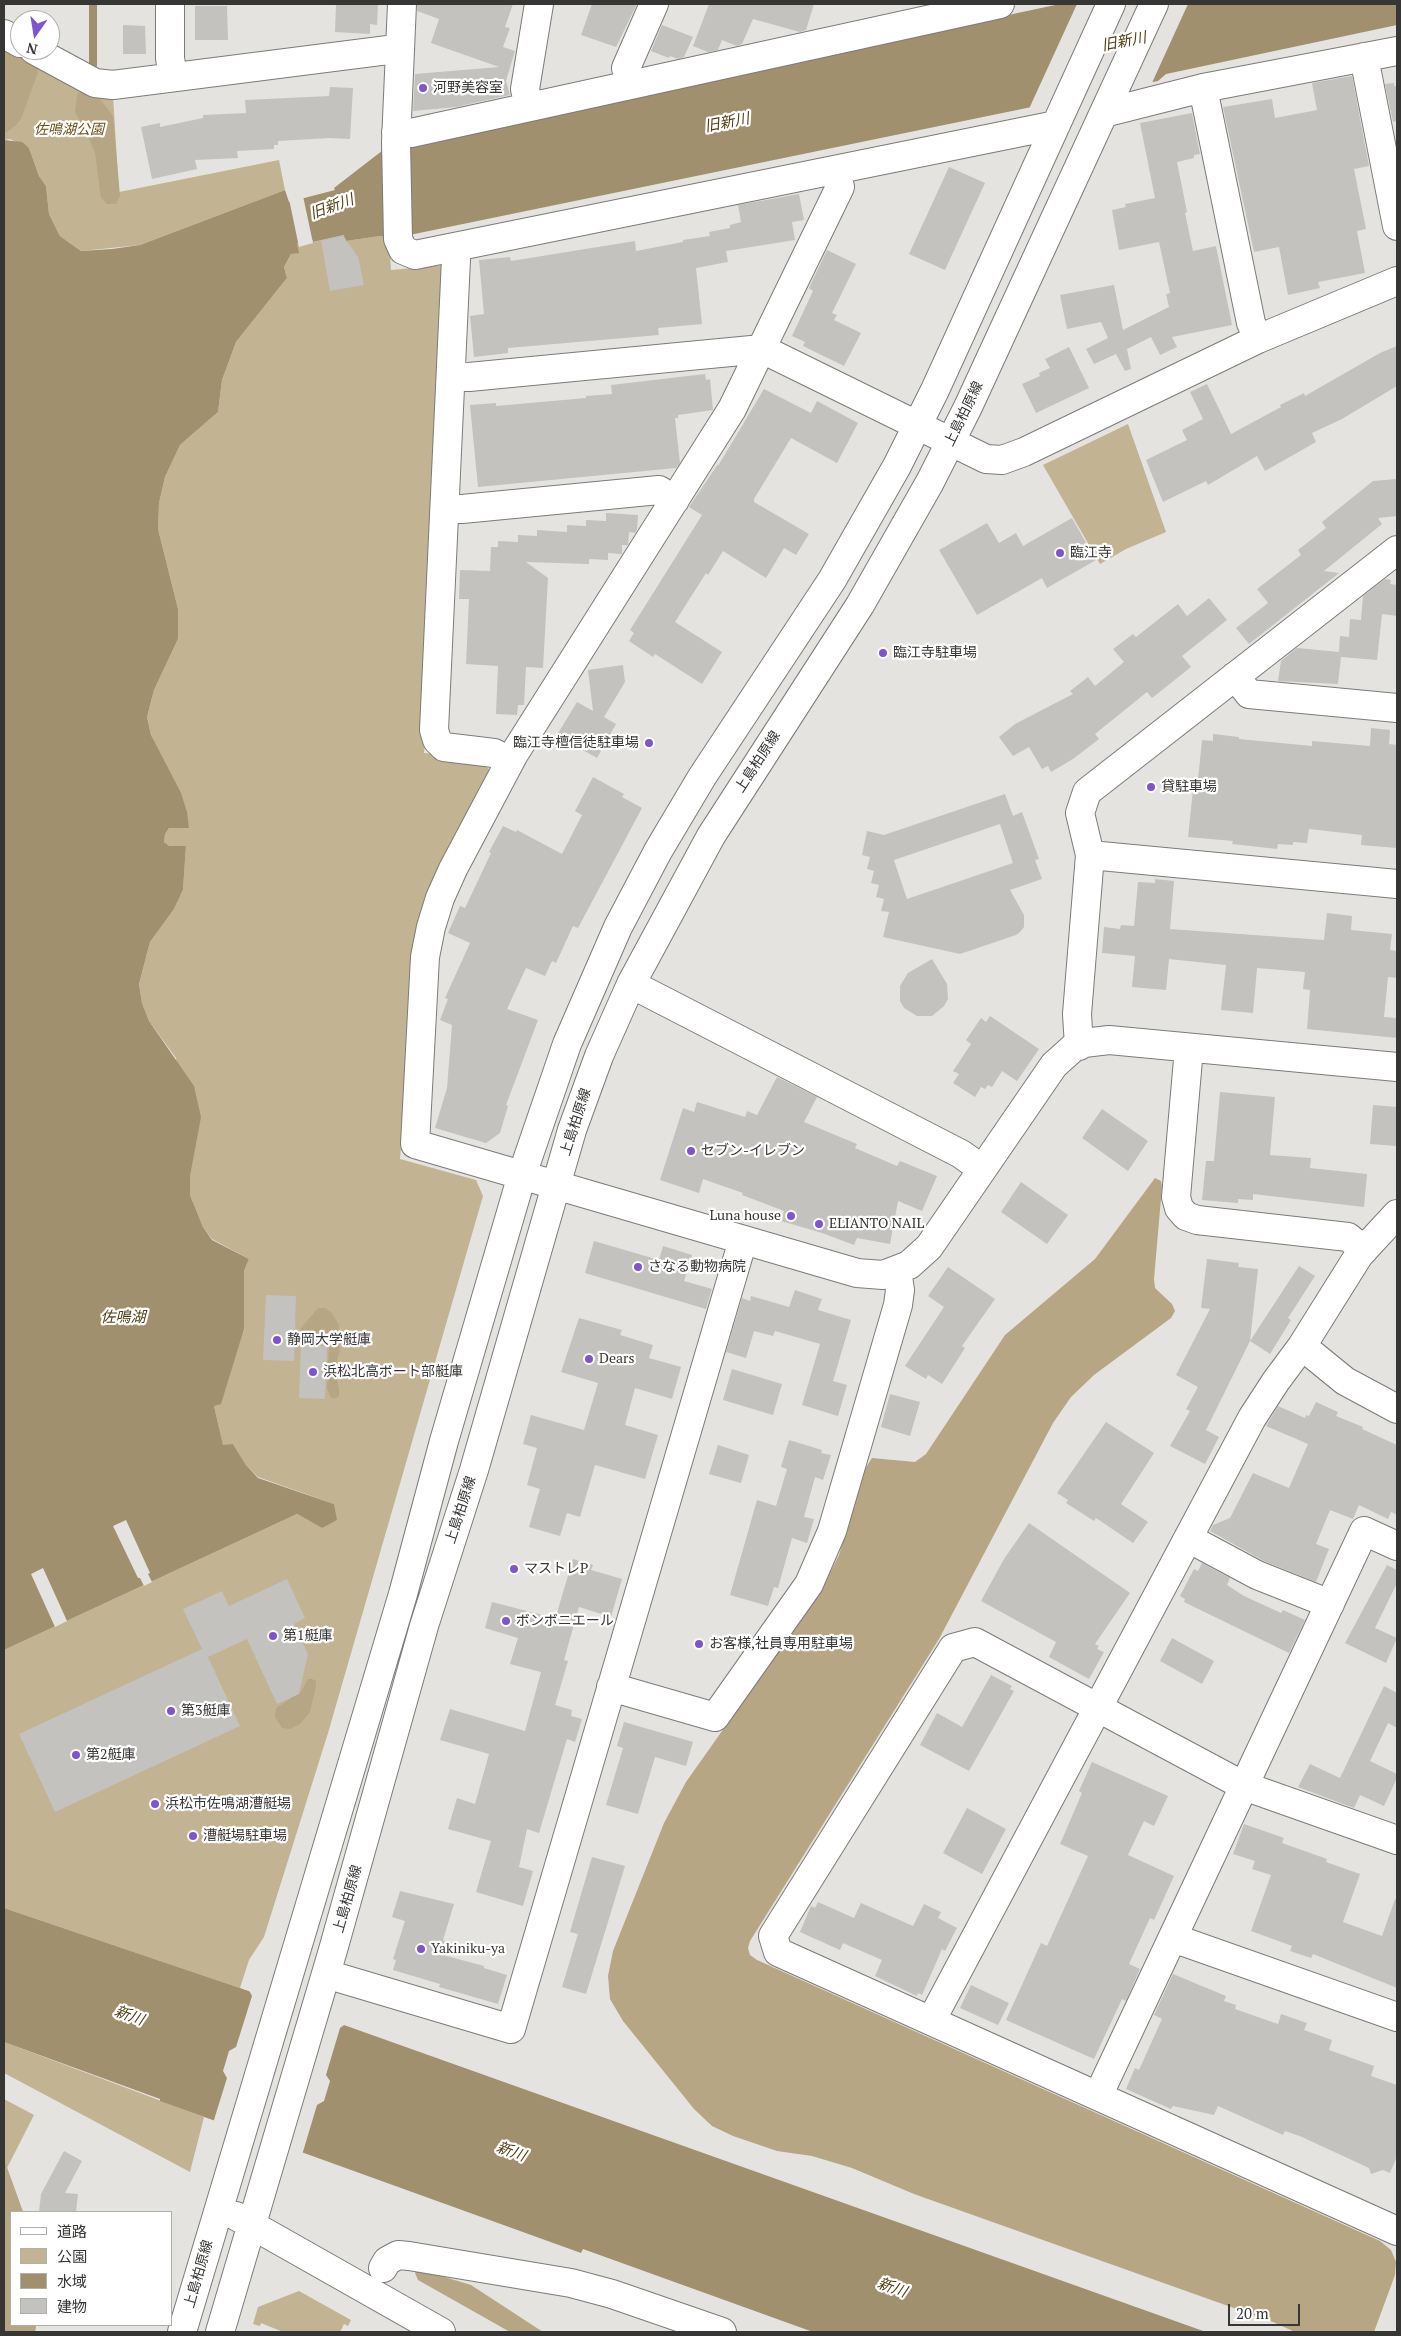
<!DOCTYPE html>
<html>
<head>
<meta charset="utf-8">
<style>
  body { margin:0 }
  #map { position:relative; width:1401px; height:2336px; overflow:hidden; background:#e5e3df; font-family:"PT Serif","Noto Sans JP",serif }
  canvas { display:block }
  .frame { position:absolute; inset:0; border:5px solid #363634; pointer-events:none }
  .legend { position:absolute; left:10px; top:2211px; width:162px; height:115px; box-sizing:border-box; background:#fff; border:1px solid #afafae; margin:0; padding:6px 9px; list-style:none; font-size:15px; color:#363634 }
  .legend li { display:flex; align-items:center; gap:10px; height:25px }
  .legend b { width:25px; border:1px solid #afafae }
  .north { position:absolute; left:10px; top:10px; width:50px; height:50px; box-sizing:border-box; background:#fff; border:1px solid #afafae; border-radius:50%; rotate:193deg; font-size:14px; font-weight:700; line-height:20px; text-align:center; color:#363634 }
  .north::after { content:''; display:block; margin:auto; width:18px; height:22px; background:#7f55ce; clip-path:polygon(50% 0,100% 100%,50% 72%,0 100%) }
  .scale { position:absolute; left:1228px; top:2304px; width:72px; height:22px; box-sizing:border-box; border:2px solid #363634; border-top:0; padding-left:6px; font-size:15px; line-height:18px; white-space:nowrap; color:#363634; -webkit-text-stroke:4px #fff; paint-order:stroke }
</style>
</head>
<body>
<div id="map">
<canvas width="1401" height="2336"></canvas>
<div class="frame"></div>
<ul class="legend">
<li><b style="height:6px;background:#fff"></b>道路</li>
<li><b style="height:14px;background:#c2b393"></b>公園</li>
<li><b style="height:14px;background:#a0906e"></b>水域</li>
<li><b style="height:14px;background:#c3c2be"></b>建物</li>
</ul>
<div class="north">N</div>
<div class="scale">20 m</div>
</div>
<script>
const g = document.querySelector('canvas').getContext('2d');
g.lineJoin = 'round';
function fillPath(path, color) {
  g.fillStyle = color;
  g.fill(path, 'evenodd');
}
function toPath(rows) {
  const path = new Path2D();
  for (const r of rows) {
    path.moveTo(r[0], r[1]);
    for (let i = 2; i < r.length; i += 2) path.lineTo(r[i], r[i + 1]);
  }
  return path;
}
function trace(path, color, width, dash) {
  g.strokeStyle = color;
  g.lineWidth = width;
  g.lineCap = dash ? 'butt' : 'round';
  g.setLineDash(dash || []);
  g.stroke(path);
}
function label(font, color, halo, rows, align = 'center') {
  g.font = font + ' "PT Serif","Noto Sans JP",serif';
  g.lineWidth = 4.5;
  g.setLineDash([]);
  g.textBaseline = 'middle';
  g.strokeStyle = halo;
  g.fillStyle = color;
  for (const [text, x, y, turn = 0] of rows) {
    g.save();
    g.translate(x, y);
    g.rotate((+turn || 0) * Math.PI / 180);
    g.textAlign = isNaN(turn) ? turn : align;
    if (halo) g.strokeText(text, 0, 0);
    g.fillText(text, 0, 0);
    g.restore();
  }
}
const green = toPath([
  [4,44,113,96,119,192,279,160,285,190,140,245,81,251,60,236,49,214,46,186,39,176,29,148,10,139,4,140],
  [345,235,346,241,380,236,389,240,391,270,445,265,444,349,424,753,479,756,490,771,413,967,400,1159,476,1180,483,1196,328,1733,264,1937,249,1960,240,1988,4,1908,4,1650,297,1514,322,1528,334,1504,258,1477,246,1465,233,1444,223,1446,214,1406,244,1329,244,1271,249,1259,212,1239,203,1227,190,1195,190,1176,176,1058,149,1021,142,1003,139,984,150,942,174,909,183,890,186,846,169,847,164,842,165,834,169,828,189,827,151,735,147,717,154,690,178,639,178,609,158,529,159,503,165,477,180,445,218,412,222,380,236,342,287,278,284,267,297,243,313,240,314,242],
  [1128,424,1166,532,1126,549,1100,564,1043,465],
  [4,2042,204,2117,190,2172,4,2073],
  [4,2099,34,2115,7,2168,23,2212,11,2212,11,2325,36,2325,35,2332,4,2332],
  [299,2291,351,2320,348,2326,344,2324,340,2332,283,2332,261,2323,260,2326,253,2324,258,2307]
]);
const forest = toPath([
  [4,44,36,64,38,72,21,119,15,126,4,134],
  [82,89,97,95,113,116,120,196,116,204,107,204,101,198,95,153,88,136,75,112,77,95],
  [1155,1178,1161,1181,1162,1187,1154,1279,1155,1288,1172,1304,1175,1311,1171,1318,1094,1375,1071,1397,1053,1423,939,1639,750,1941,748,1948,750,1955,757,1960,1380,2241,1391,2250,1396,2262,1395,2275,1374,2332,1295,2332,1273,2322,914,2194,852,2168,812,2156,777,2151,733,2136,712,2126,694,2109,623,2021,610,1999,608,1976,613,1951,664,1823,686,1782,821,1591,839,1555,865,1469,872,1458,915,1462,926,1454,1005,1335,1095,1259],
  [318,1308,325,1308,332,1313,339,1325,338,1336,340,1350,334,1371,339,1388,339,1396,336,1398,331,1398,327,1389,329,1345,326,1342,305,1340,302,1336,301,1328],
  [308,1679,312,1679,316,1681,316,1686,310,1712,300,1724,290,1729,282,1728,275,1717,276,1708,301,1692],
  [4,2159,23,2212,11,2212,11,2325,36,2325,35,2332,4,2332],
  [418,2269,471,2285,543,2332,510,2332,418,2280,415,2273]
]);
const water = toPath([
  [1060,4,1397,4,1397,25,1166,74,1158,81,1051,103,390,239,380,236,346,241,344,235,313,242,313,240,297,243,299,253,291,254,284,267,287,278,236,342,222,380,218,412,180,445,165,477,159,503,158,529,178,609,178,639,154,690,147,717,151,735,181,793,187,812,189,828,169,828,165,834,164,842,169,846,186,846,183,890,174,909,150,942,139,984,142,1003,149,1021,194,1086,201,1117,190,1176,190,1195,203,1227,212,1240,249,1259,244,1271,244,1329,221,1404,214,1406,223,1445,233,1444,246,1465,258,1478,334,1504,337,1520,322,1528,297,1514,4,1650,4,140,22,142,29,148,39,176,46,186,49,214,60,236,81,251,112,249,140,245,285,190,289,202,335,190,334,188,387,147],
  [4,1908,240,1988,1206,2332,813,2332,583,2249,581,2253,160,2101,160,2099,4,2042]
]);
const pier = toPath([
  [1077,4,1188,4,1151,85,1028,111],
  [303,196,313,243,299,247,289,199],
  [126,1520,150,1573,148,1574,152,1582,144,1586,140,1578,138,1578,113,1526],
  [43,1568,67,1621,55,1627,31,1574],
  [248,1988,347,2023,340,2028,326,2075,330,2081,324,2101,317,2105,302,2155,213,2123,227,2078,223,2071,229,2051,236,2047,252,1996]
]);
const stream = toPath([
  [93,4,93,65]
]);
const building = toPath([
  [336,4,378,4,377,25,370,24,370,34,335,32],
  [417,4,513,4,505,27,510,28,503,47,515,51,506,81,510,95,456,107,413,111,415,74,499,67,431,43,439,19,417,11],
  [592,4,637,4,616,47,581,35],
  [709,4,814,4,806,30,800,32,753,19,742,44,737,46,722,40,718,50,708,52,693,46],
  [195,6,227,6,228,40,195,40],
  [123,25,145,26,146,54,123,54],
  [662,25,693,37,684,57,678,59,670,56,669,58,651,51],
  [1352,76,1369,166,1354,169,1366,229,1357,231,1365,273,1318,282,1320,288,1288,295,1279,247,1254,252,1223,107,1272,99,1275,118,1317,110,1312,83],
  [1394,83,1394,86,1397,86,1397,121,1393,122,1385,84],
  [330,87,353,88,350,139,330,138,278,141,278,145,274,145,274,149,237,151,238,158,195,160,197,169,152,179,141,127,160,123,160,127,203,118,203,115,246,113,245,100,329,96],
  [1192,113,1200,154,1194,155,1194,158,1177,162,1187,212,1185,213,1193,251,1216,246,1232,325,1172,337,1177,347,1160,355,1151,337,1127,349,1131,369,1125,371,1116,354,1094,364,1086,349,1108,338,1101,322,1067,329,1060,295,1114,285,1123,330,1169,307,1166,294,1170,293,1159,242,1119,250,1112,210,1126,207,1125,204,1155,198,1140,123],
  [949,167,985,183,945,270,909,254],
  [799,194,804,220,792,222,795,240,726,251,728,262,696,268,702,324,658,328,659,335,508,348,508,353,474,357,470,316,484,314,479,260,510,257,511,261,635,241,636,251,683,242,683,240,710,236,709,232,730,228,730,225,741,222,738,205],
  [343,236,358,257,364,285,330,291,321,241],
  [827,250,856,264,832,313,837,315,834,320,861,333,844,366,803,346,805,342,792,336,813,291,809,288],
  [1397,346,1397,386,1342,419,1312,433,1316,442,1265,471,1257,456,1208,485,1206,481,1163,502,1146,460,1187,440,1182,430,1203,419,1190,392,1207,384,1231,434,1281,407,1280,405,1304,393,1305,396,1380,353],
  [1069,347,1089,388,1036,413,1022,384,1040,376,1039,373,1050,368,1045,359],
  [705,374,706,380,710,379,713,410,678,415,678,418,675,418,680,463,676,468,478,487,470,405,496,403,496,406,586,398,586,396,612,394,611,385],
  [764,389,811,413,817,401,858,423,837,463,791,438,754,499,754,502,809,534,796,555,784,548,766,578,723,551,708,575,706,573,675,622,722,652,702,684,655,654,653,657,629,641,634,633,630,630,702,515,689,507,718,464,718,466],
  [1397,479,1397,516,1378,518,1382,524,1324,571,1339,573,1249,644,1236,628,1268,603,1257,589,1301,555,1298,550,1326,528,1322,522,1373,481],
  [606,513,638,515,637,530,635,533,629,532,628,545,622,545,622,554,608,553,608,560,589,559,589,564,526,562,548,578,543,668,526,667,524,705,518,705,517,715,496,714,498,666,466,664,469,599,459,599,460,570,490,571,491,547,498,547,498,541,518,542,518,535,537,536,537,530,567,532,567,525,586,526,586,520,606,521],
  [1072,518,1096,560,1047,588,1042,578,977,615,939,550,987,523,999,543,1016,533,1023,546],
  [1385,579,1391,580,1390,584,1397,585,1397,616,1382,614,1377,660,1341,657,1338,684,1278,681,1281,661,1297,648,1339,652,1340,636,1349,637,1350,619,1361,620,1363,596],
  [1209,598,1227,620,1182,656,1191,667,1152,698,1147,692,1095,734,1099,739,1073,759,1051,772,1048,766,1042,769,1029,747,1013,756,999,737,1015,724,1073,694,1070,691,1088,677,1095,686,1124,662,1113,649,1133,634,1136,637,1178,604,1187,616],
  [623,665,625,682,604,717,616,724,597,758,557,735,577,702,593,711,588,670],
  [1371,728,1390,730,1389,744,1397,745,1397,848,1361,845,1362,835,1309,829,1307,843,1293,842,1293,845,1278,844,1277,849,1232,844,1233,841,1188,837,1193,790,1197,790,1202,740,1213,741,1213,734,1239,737,1239,739,1312,746,1312,741,1370,746],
  [593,777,624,794,622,797,642,808,578,928,573,926,556,963,552,961,545,976,526,968,507,1009,538,1020,506,1105,508,1106,500,1133,486,1143,435,1128,447,1088,452,1025,440,1020,448,999,445,998,470,943,448,933,460,906,465,908,491,853,489,852,503,826,516,832,517,830,562,854,582,815,575,811],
  [1005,794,1013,816,1022,812,1039,859,1035,860,1042,879,1010,890,1024,915,1024,927,1020,932,1016,935,960,954,883,937,889,912,881,911,884,899,876,897,879,885,871,883,874,871,867,869,870,857,862,855,867,831,884,835],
  [1000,824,1013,863,907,899,894,860],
  [1155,879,1174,881,1170,929,1324,940,1327,913,1352,916,1351,930,1392,934,1390,950,1397,951,1397,978,1388,977,1384,1017,1397,1018,1397,1038,1307,1029,1310,990,1303,989,1305,972,1257,968,1253,1013,1221,1010,1226,965,1169,959,1166,990,1132,987,1135,956,1102,953,1104,927,1120,929,1121,925,1134,926,1138,882,1155,883],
  [932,959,947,984,948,999,944,1006,932,1016,917,1016,904,1008,900,1001,900,986,908,973],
  [990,1016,1039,1049,1017,1081,1002,1071,992,1087,988,1085,985,1089,981,1087,975,1097,953,1083,959,1074,953,1071,971,1044,966,1040,981,1018,986,1022],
  [777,1077,817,1097,804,1122,857,1144,855,1148,897,1166,900,1161,937,1176,922,1211,898,1201,890,1244,857,1238,854,1245,822,1233,781,1221,784,1211,742,1195,743,1193,703,1179,699,1193,660,1180,683,1108,694,1112,697,1102,745,1117,747,1111,757,1115],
  [1220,1092,1275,1097,1270,1155,1311,1158,1310,1168,1367,1174,1364,1207,1253,1194,1253,1200,1238,1199,1238,1203,1202,1200,1206,1161,1214,1161],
  [1373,1105,1397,1107,1397,1146,1370,1144],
  [1102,1109,1148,1141,1128,1171,1082,1138],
  [1021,1182,1068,1215,1047,1244,1001,1212],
  [594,1241,659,1260,663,1246,692,1255,684,1281,712,1289,706,1309,585,1273],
  [1207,1259,1239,1263,1238,1267,1258,1269,1250,1341,1299,1266,1315,1276,1288,1318,1291,1320,1270,1354,1250,1341,1206,1430,1219,1437,1205,1464,1170,1446,1190,1411,1186,1409,1198,1387,1176,1375,1210,1309,1201,1308],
  [948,1267,995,1299,962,1346,965,1348,942,1384,928,1375,926,1379,905,1366,944,1307,928,1296],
  [795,1290,822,1299,818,1310,851,1320,833,1381,847,1385,838,1416,802,1405,820,1344,775,1331,773,1336,754,1331,746,1358,726,1352,742,1298,750,1301,751,1296,789,1307],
  [266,1295,296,1296,294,1361,263,1360],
  [579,1318,622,1330,620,1335,653,1345,649,1358,681,1367,672,1399,635,1388,625,1425,658,1435,645,1479,595,1465,580,1517,567,1513,560,1536,529,1527,540,1489,527,1485,537,1448,523,1444,531,1415,584,1430,598,1383,561,1372],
  [301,1345,327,1346,325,1399,299,1398],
  [732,1369,782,1384,773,1415,723,1400],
  [890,1394,920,1402,910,1436,881,1427],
  [1316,1402,1338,1412,1336,1416,1363,1427,1362,1429,1397,1445,1397,1515,1391,1512,1388,1519,1359,1505,1353,1519,1330,1510,1316,1544,1329,1549,1316,1582,1264,1561,1210,1531,1213,1525,1230,1518,1253,1473,1289,1488,1308,1444,1266,1426,1278,1406,1305,1418,1306,1415,1309,1416],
  [1106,1422,1154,1453,1121,1504,1148,1522,1133,1543,1096,1518,1094,1521,1066,1503,1068,1500,1057,1493],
  [789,1440,822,1450,821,1453,831,1455,823,1480,815,1477,804,1517,814,1519,807,1543,792,1538,778,1588,774,1587,768,1606,730,1595,757,1500,776,1506,787,1469,781,1467],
  [718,1445,749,1455,741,1483,709,1474],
  [1029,1523,1130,1593,1095,1644,1099,1646,1097,1649,1104,1652,1089,1679,1049,1657,1056,1642,981,1601,1004,1559],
  [573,1559,593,1565,591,1570,622,1579,611,1617,579,1607,564,1660,568,1661,555,1705,572,1710,571,1716,582,1719,575,1742,567,1739,539,1833,527,1829,519,1867,533,1871,523,1906,476,1892,491,1841,448,1829,457,1798,475,1804,489,1754,440,1740,450,1709,525,1731,541,1672,510,1664,518,1638,485,1628,492,1602,554,1618,554,1616,556,1616],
  [1202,1563,1230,1578,1227,1585,1244,1596,1281,1613,1283,1610,1305,1620,1289,1653,1184,1602,1185,1599,1180,1596,1194,1569,1198,1571],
  [1387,1565,1397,1570,1397,1583,1375,1628,1397,1638,1386,1663,1345,1643],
  [287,1579,305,1618,294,1624,308,1654,299,1694,277,1704,247,1639,208,1657,240,1726,55,1812,19,1734,202,1649,183,1609,222,1591,229,1606],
  [1172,1638,1214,1661,1202,1684,1160,1661],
  [991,1675,1012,1686,1010,1689,1014,1691,969,1771,920,1745,937,1713,962,1727],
  [1384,1686,1397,1693,1397,1728,1388,1723,1370,1761,1397,1774,1397,1778,1384,1806,1360,1795,1354,1808,1298,1787,1310,1764,1340,1778],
  [624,1722,693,1742,686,1766,655,1757,638,1814,606,1805,623,1748,617,1746],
  [1092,1762,1168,1796,1154,1826,1144,1821,1128,1855,1174,1876,1154,1920,1150,1918,1129,1964,1140,1969,1126,2001,1122,1999,1094,2059,1006,2020,1041,1943,1047,1946,1088,1856,1060,1844,1082,1793,1079,1791],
  [967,1808,1006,1829,982,1874,943,1853],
  [1244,1824,1284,1838,1282,1843,1327,1859,1326,1862,1360,1874,1343,1922,1382,1936,1395,1899,1397,1900,1397,1988,1313,1954,1311,1958,1290,1951,1292,1946,1251,1931,1271,1875,1252,1869,1255,1861,1233,1854],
  [592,1857,625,1866,586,1994,562,1987,578,1934,570,1932],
  [400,1891,454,1904,443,1940,447,1942,443,1955,484,1966,484,1968,507,1975,498,2004,439,1987,440,1984,393,1970,396,1960,393,1959,405,1921,392,1917],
  [818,1902,854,1918,861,1903,913,1926,924,1904,941,1912,938,1918,957,1928,945,1951,942,1949,922,1995,918,1993,917,1996,875,1976,882,1960,843,1943,840,1950,800,1932,811,1906,815,1908],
  [1173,1974,1226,1996,1224,2001,1236,2005,1235,2009,1278,2024,1281,2014,1307,2023,1304,2030,1332,2040,1329,2050,1374,2066,1371,2076,1397,2085,1397,2156,1390,2173,1383,2170,1371,2174,1369,2168,1302,2137,1285,2131,1283,2135,1218,2106,1214,2115,1173,2106,1171,2109,1126,2089,1135,2068,1139,2070,1162,2019,1154,2015],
  [971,1985,1009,2003,998,2025,960,2008],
  [64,2151,82,2161,65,2193,78,2194,76,2212,39,2212,41,2194]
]);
const minor = toPath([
  [170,4,170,58,173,77],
  [402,4,396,142,398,239,403,250,415,255,1056,125],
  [4,34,20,43],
  [34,50,95,83,113,85,388,50,400,50],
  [1364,57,1397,226],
  [630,85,626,68,654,4],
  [1203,88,1251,323,1258,339],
  [529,107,525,89,539,4],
  [1104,113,1203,88,1397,51],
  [396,132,411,133,1000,4],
  [836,170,840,187,732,409,514,754,453,869,440,898,431,927,425,957,415,1144,857,1273,883,1275,909,1265,929,1247,1054,1065,1073,1048,1084,1043,1109,1040,1397,1067],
  [454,248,456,259,434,730,437,740,444,747,494,753,510,761],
  [451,376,469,377,762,349,986,459,1002,460,1024,452,1258,339,1397,281],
  [445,509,462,509,659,490,675,500],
  [1235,676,1249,694,1397,708],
  [1090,855,1397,884],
  [631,984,961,1154,982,1169],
  [1079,1046,1077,1014,1090,855,1080,813,1087,792,1397,550],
  [1189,1048,1176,1197,1179,1208,1186,1216,1197,1220,1348,1237,1364,1250],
  [1302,1346,1345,1381,1397,1409],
  [1188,1538,1257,1575,1330,1604],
  [611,1687,715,1717,809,1584,832,1531,898,1305,900,1290,897,1271],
  [1397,1840,1244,1786,975,1642,953,1648,773,1936,778,1952,1397,2231],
  [1173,1938,1397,2017],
  [326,1974,511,2029,743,1240],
  [931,2021,1252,1418,1276,1381,1302,1346,1359,1255,1397,1214],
  [1098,2096,1364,1531,1397,1546],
  [236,2216,441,2332],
  [383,2268,387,2261,398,2255,409,2256,571,2283,612,2294,722,2332],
  [182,2332,403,1594,444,1441,522,1175,567,1044,618,927,658,851,702,777,832,580,897,466,935,390,1111,4],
  [220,2332,333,1950,424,1626,474,1470,572,1130,599,1056,631,984,711,836,860,605,930,482,968,407,1154,4]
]);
const markers = [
  [423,88,5,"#7f55ce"],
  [1060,553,5,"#7f55ce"],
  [883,653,5,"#7f55ce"],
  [649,743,5,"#7f55ce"],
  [1151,787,5,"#7f55ce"],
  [691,1151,5,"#7f55ce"],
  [791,1216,5,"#7f55ce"],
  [819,1224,5,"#7f55ce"],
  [638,1267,5,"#7f55ce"],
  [277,1340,5,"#7f55ce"],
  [589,1359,5,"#7f55ce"],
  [313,1372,5,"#7f55ce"],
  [514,1569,5,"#7f55ce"],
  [506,1621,5,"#7f55ce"],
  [273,1636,5,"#7f55ce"],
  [699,1644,5,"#7f55ce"],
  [171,1711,5,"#7f55ce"],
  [76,1755,5,"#7f55ce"],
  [155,1804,5,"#7f55ce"],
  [193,1836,5,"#7f55ce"],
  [421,1949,5,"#7f55ce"]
];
const poiNames = [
  ["河野美容室",433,88],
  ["臨江寺",1070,553],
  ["臨江寺駐車場",893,653],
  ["臨江寺檀信徒駐車場",639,743,"right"],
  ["貸駐車場",1161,787],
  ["セブン-イレブン",701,1151],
  ["Luna house",781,1216,"right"],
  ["ELIANTO NAIL",829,1224],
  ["さなる動物病院",648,1267],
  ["静岡大学艇庫",287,1340],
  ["Dears",599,1359],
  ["浜松北高ボート部艇庫",323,1372],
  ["マストレP",524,1569],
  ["ボンボニエール",516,1621],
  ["第1艇庫",283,1636],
  ["お客様,社員専用駐車場",709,1644],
  ["第3艇庫",181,1711],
  ["第2艇庫",86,1755],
  ["浜松市佐鳴湖漕艇場",165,1804],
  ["漕艇場駐車場",203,1836],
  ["Yakiniku-ya",431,1949]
];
const parkNames = [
  ["佐鳴湖公園",69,130]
];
const streetNames = [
  ["上島柏原線",964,414,-64],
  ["上島柏原線",758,762,-57],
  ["上島柏原線",576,1122,-72],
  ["上島柏原線",461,1510,-72],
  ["上島柏原線",348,1899,-74],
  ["上島柏原線",199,2274,-74]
];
const waterNames = [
  ["旧新川",1124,42,-11],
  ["旧新川",727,123,-11],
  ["旧新川",332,207,-20],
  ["佐鳴湖",123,1318],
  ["新川",129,2016,20],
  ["新川",511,2152,20],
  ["新川",892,2288,20]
];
fillPath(green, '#c2b393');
fillPath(forest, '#b6a683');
fillPath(water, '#a0906e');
fillPath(pier, '#e5e3df');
trace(stream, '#a0906e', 8);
fillPath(building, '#c3c2be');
trace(minor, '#7d7b78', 30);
trace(minor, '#fff', 28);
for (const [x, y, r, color] of markers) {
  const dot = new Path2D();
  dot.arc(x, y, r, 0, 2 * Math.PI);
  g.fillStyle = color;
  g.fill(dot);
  trace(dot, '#fff', 2);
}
label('14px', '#363634', '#fff', poiNames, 'left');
label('italic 14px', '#685014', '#fff', parkNames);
label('14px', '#363634', '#fff', streetNames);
label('italic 15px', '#513f13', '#fff', waterNames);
</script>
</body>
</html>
